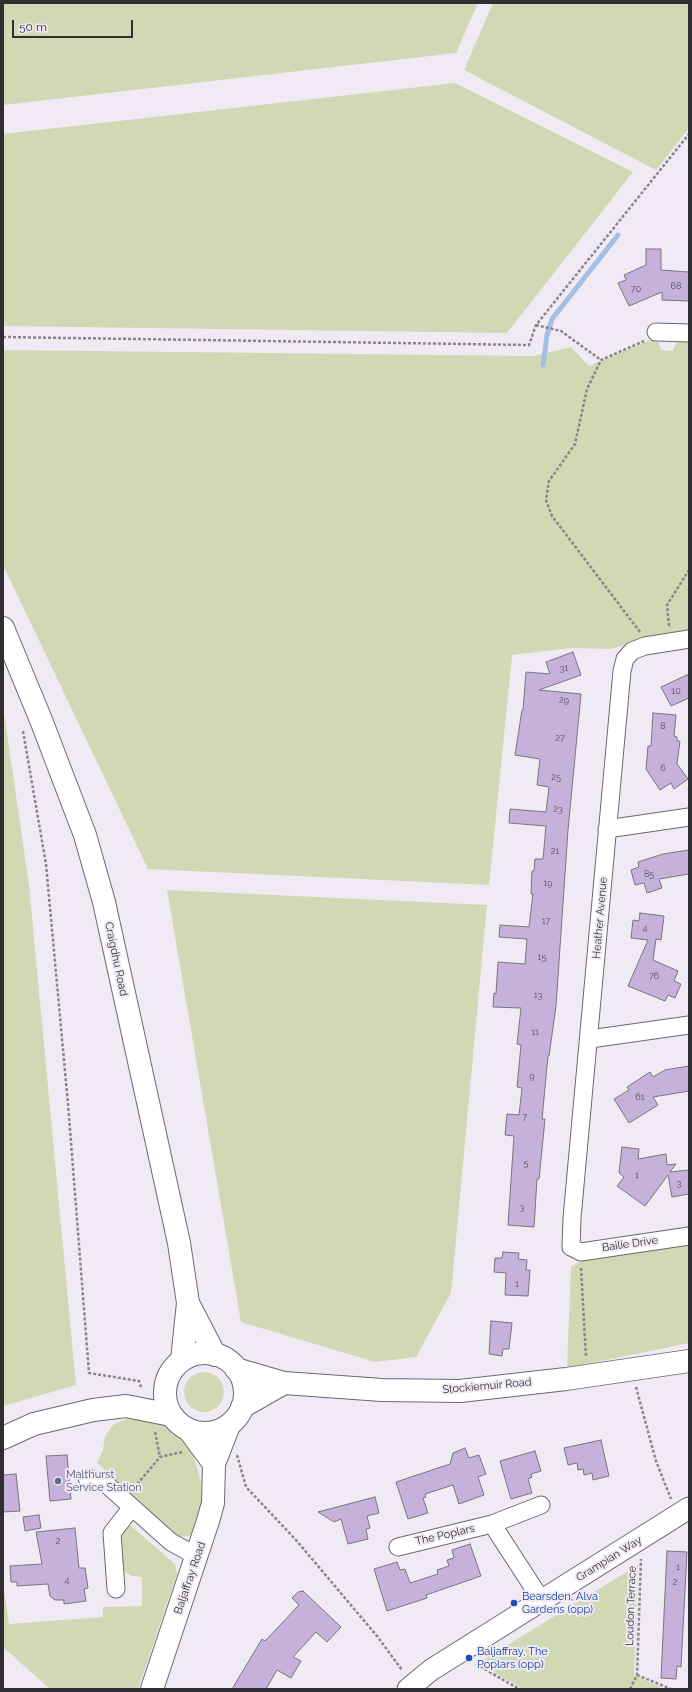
<!DOCTYPE html>
<html>
<head>
<meta charset="utf-8">
<style>
  body { margin:0 }
  #map { position:relative; width:692px; height:1692px; overflow:hidden; background:#f0eaf5; font-family:Raleway,sans-serif }
  canvas { display:block }
  .frame { position:absolute; inset:0; border:4px solid #302e32; pointer-events:none }
  .scale { position:absolute; left:12px; top:20px; width:121px; height:18px; box-sizing:border-box; border:2px solid #302e32; border-top:0; padding-left:5px; font-size:12px; line-height:14px; white-space:nowrap; color:#302e32; -webkit-text-stroke:3px #f0eaf5; paint-order:stroke }
</style>
</head>
<body>
<div id="map">
<canvas width="692" height="1692"></canvas>
<div class="frame"></div>
<div class="scale">50 m</div>
</div>
<script>
const g = document.querySelector('canvas').getContext('2d');
g.lineJoin = 'round';
function fillPath(path, color) {
  g.fillStyle = color;
  g.fill(path, 'evenodd');
}
function toPath(rows) {
  const path = new Path2D();
  for (const r of rows) {
    if (r.length === 3) {
      path.moveTo(r[0] + r[2], r[1]);
      path.arc(r[0], r[1], r[2], 0, 2 * Math.PI);
      continue;
    }
    path.moveTo(r[0], r[1]);
    for (let i = 2; i < r.length; i += 2) path.lineTo(r[i], r[i + 1]);
  }
  return path;
}
function trace(path, color, width, dash) {
  g.strokeStyle = color;
  g.lineWidth = width;
  g.lineCap = dash ? 'butt' : 'round';
  g.setLineDash(dash || []);
  g.stroke(path);
}
function label(font, color, halo, rows, align = 'center') {
  g.font = font + ' Raleway,sans-serif';
  g.lineWidth = 4;
  g.setLineDash([]);
  g.textBaseline = 'middle';
  g.strokeStyle = halo;
  g.fillStyle = color;
  for (const [text, x, y, turn = 0] of rows) {
    g.save();
    g.translate(x, y);
    g.rotate((+turn || 0) * Math.PI / 180);
    g.textAlign = isNaN(turn) ? turn : align;
    if (halo) g.strokeText(text, 0, 0);
    g.fillText(text, 0, 0);
    g.restore();
  }
}
const green = toPath([
  [3,3,478,3,456,53,3,105],
  [493,3,689,3,689,128,656,170,464,70],
  [455,83,633,172,507,333,3,326,3,134],
  [650,340,658,342,661,350,673,351,674,347,678,341,689,341,689,632,660,636,610,649,571,648,512,655,489,885,148,869,3,565,3,350,533,356,571,347,589,366],
  [3,706,29,885,76,1385,3,1406],
  [167,890,487,905,451,1293,416,1357,375,1362,241,1322],
  [689,1243,689,1343,567,1368,571,1267,585,1258],
  [204,1392,20],
  [126,1419,153,1421,168,1424,179,1433,192,1450,201,1482,201,1505,195,1530,189,1536,179,1537,174,1535,97,1463,103,1450,105,1436,113,1425],
  [130,1525,175,1564,177,1574,138,1689,50,1689,3,1647,3,1583,9,1624,103,1617,103,1607,142,1606,142,1577,132,1576,125,1572,121,1563,120,1534,124,1529],
  [638,1565,634,1675,665,1689,523,1689,478,1663]
]);
const stream = toPath([
  [543,365,547,335,552,319,618,235]
]);
const building = toPath([
  [646,249,661,249,661,270,689,272,689,301,662,300,662,292,629,306,618,283,626,280,624,275,646,265,646,249],
  [573,652,581,675,539,690,581,694,568,830,556,1006,549,1056,548,1056,542,1119,545,1119,539,1179,537,1179,534,1227,508,1225,514,1136,505,1135,507,1114,519,1115,522,1088,517,1087,521,1045,517,1044,521,1008,493,1007,494,993,496,994,498,962,525,964,527,939,499,937,500,925,529,927,533,894,531,894,532,871,534,871,535,859,543,859,546,826,509,823,510,809,546,812,549,787,537,785,540,759,515,755,522,710,523,710,526,672,550,674,546,662,573,652],
  [689,674,689,698,671,706,661,687,689,674],
  [653,713,676,715,674,736,677,737,677,741,680,741,677,764,688,779,674,789,671,783,660,790,646,769,648,746,651,746,653,713],
  [689,850,689,874,659,879,662,888,647,893,644,883,635,885,631,870,639,867,638,862,663,854,689,850],
  [640,913,664,916,661,940,656,939,653,960,678,971,674,981,681,984,675,998,668,995,665,1001,628,986,648,940,631,938,633,920,639,921,640,913],
  [689,1066,689,1091,653,1097,658,1105,629,1123,614,1099,629,1090,627,1087,650,1072,653,1077,665,1070,689,1066],
  [622,1147,639,1149,638,1159,666,1154,667,1165,676,1164,670,1172,689,1170,689,1194,672,1197,668,1175,645,1206,617,1186,624,1177,619,1173,622,1147],
  [503,1252,519,1253,518,1259,527,1260,526,1270,530,1270,528,1296,505,1295,506,1273,494,1272,495,1258,502,1258,503,1252],
  [491,1321,512,1323,509,1349,503,1349,502,1356,489,1354,491,1321],
  [601,1440,609,1476,593,1480,592,1473,584,1475,583,1469,578,1470,577,1463,568,1465,564,1448,601,1440],
  [465,1448,469,1458,479,1455,486,1474,478,1477,484,1495,459,1504,453,1485,425,1494,426,1497,423,1498,428,1513,408,1519,396,1482,450,1464,453,1453,465,1448],
  [535,1451,541,1471,531,1474,532,1477,528,1479,532,1493,511,1499,500,1461,535,1451],
  [67,1455,71,1499,50,1501,46,1456,67,1455],
  [16,1474,20,1511,3,1512,3,1475,16,1474],
  [375,1497,379,1513,367,1516,370,1528,366,1529,368,1539,348,1544,341,1519,334,1522,318,1512,375,1497],
  [39,1515,41,1528,25,1531,23,1517,39,1515],
  [75,1528,79,1568,85,1568,88,1588,84,1589,86,1601,64,1604,64,1600,55,1600,50,1596,48,1584,17,1586,17,1582,11,1582,10,1566,42,1564,36,1532,75,1528],
  [470,1544,481,1576,426,1595,427,1598,387,1611,374,1569,397,1562,400,1570,405,1569,410,1583,438,1574,437,1570,449,1566,447,1560,454,1558,452,1550,470,1544],
  [667,1551,687,1552,681,1667,677,1666,676,1679,661,1678,667,1551],
  [303,1591,341,1627,327,1642,316,1632,293,1657,301,1661,291,1678,277,1670,266,1689,232,1689,262,1639,265,1641,299,1605,292,1598,298,1592,303,1591]
]);
const path = toPath([
  [536,325,561,331,601,360],
  [3,337,529,345,536,325,689,134],
  [669,626,667,605,689,570],
  [640,632,552,516,546,500,549,481,575,444,587,389,601,360,644,341],
  [23,731,46,864,68,1104,89,1373,139,1381,141,1387],
  [581,1268,586,1357],
  [636,1387,656,1461,671,1499],
  [155,1432,160,1457],
  [237,1455,246,1487,296,1540,377,1636,402,1670],
  [134,1488,160,1457,182,1452],
  [476,1664,519,1689],
  [637,1675,671,1689],
  [630,1689,637,1675,641,1559]
]);
const minor = toPath([
  [656,332,689,333],
  [689,639,645,646,632,651,625,659,622,671,572,1218,571,1247,581,1252,689,1236],
  [607,829,689,817],
  [590,1039,689,1025],
  [87,1478,105,1483,171,1542,189,1552,198,1555],
  [492,1524,542,1601],
  [398,1547,492,1524,541,1505],
  [116,1589,112,1533,132,1507]
]);
const tertiary = toPath([
  [408,1689,431,1670,689,1508]
]);
const secondary = toPath([
  [3,628,41,720,85,835,104,902,179,1243,188,1303,182,1360],
  [188,1303,215,1355],
  [189,1430,214,1464],
  [152,1689,208,1521,213,1503,214,1464,229,1425]
]);
const primary = toPath([
  [205,1393,40],
  [236,1369,284,1383,382,1390,460,1391,566,1379,689,1361],
  [242,1407,284,1383],
  [3,1438,34,1424,93,1410,126,1406,171,1415]
]);
const markers = [
  [58,1481,4,"#5c6f8a"],
  [514,1603,4,"#1a4fb4"],
  [469,1658,4,"#1a4fb4"]
];
const numberNames = [
  ["68",676,286],
  ["70",636,289],
  ["31",564,668],
  ["10",676,691],
  ["29",564,700],
  ["8",663,726],
  ["27",560,738],
  ["6",663,768],
  ["25",556,777],
  ["23",558,809],
  ["21",555,851],
  ["85",649,874],
  ["19",548,883],
  ["17",546,921],
  ["4",645,928],
  ["15",542,957],
  ["76",654,976],
  ["13",538,995],
  ["11",535,1032],
  ["9",532,1076],
  ["61",640,1097],
  ["7",525,1117],
  ["5",526,1163],
  ["1",637,1175],
  ["3",679,1183],
  ["3",522,1207],
  ["1",517,1284],
  ["2",58,1541],
  ["1",678,1567],
  ["4",67,1580],
  ["2",675,1582]
];
const streetNames = [
  ["Heather Avenue",600,918,-85],
  ["Craigdhu Road",116,959,78],
  ["Bailie Drive",630,1244,-8],
  ["Stockiemuir Road",487,1386,-5],
  ["The Poplars",445,1535,-13],
  ["Grampian Way",609,1559,-32],
  ["Baljaffray Road",190,1578,-71],
  ["Loudon Terrace",631,1606,-88]
];
const serviceNames = [
  ["Malthurst",66,1475],
  ["Service Station",66,1488]
];
const transitNames = [
  ["Bearsden, Alva",522,1597],
  ["Gardens (opp)",522,1610],
  ["Baljaffray, The",477,1652],
  ["Poplars (opp)",477,1665]
];
fillPath(green, '#d1d9b4');
trace(stream, '#a2bfe4', 5);
fillPath(building, '#c6b1da');
trace(building, '#79747e', 1);
trace(minor, '#6c6871', 19);
trace(tertiary, '#6c6871', 23);
trace(secondary, '#6c6871', 24);
trace(primary, '#6c6871', 24);
trace(path, '#89858d', 2.5, [3, 2]);
trace(minor, '#fff', 17);
trace(tertiary, '#fff', 21);
trace(secondary, '#fff', 22);
trace(primary, '#fff', 22);
for (const [x, y, r, color] of markers) {
  const dot = new Path2D();
  dot.arc(x, y, r, 0, 2 * Math.PI);
  g.fillStyle = color;
  g.fill(dot);
  trace(dot, '#f0eaf5', 1.5);
}
label('9px', '#564f5c', null, numberNames);
label('11px', '#302e32', '#f0eaf5', streetNames);
label('11px', '#4e5e75', '#f0eaf5', serviceNames, 'left');
label('11px', '#164399', '#f0eaf5', transitNames, 'left');
</script>
</body>
</html>
